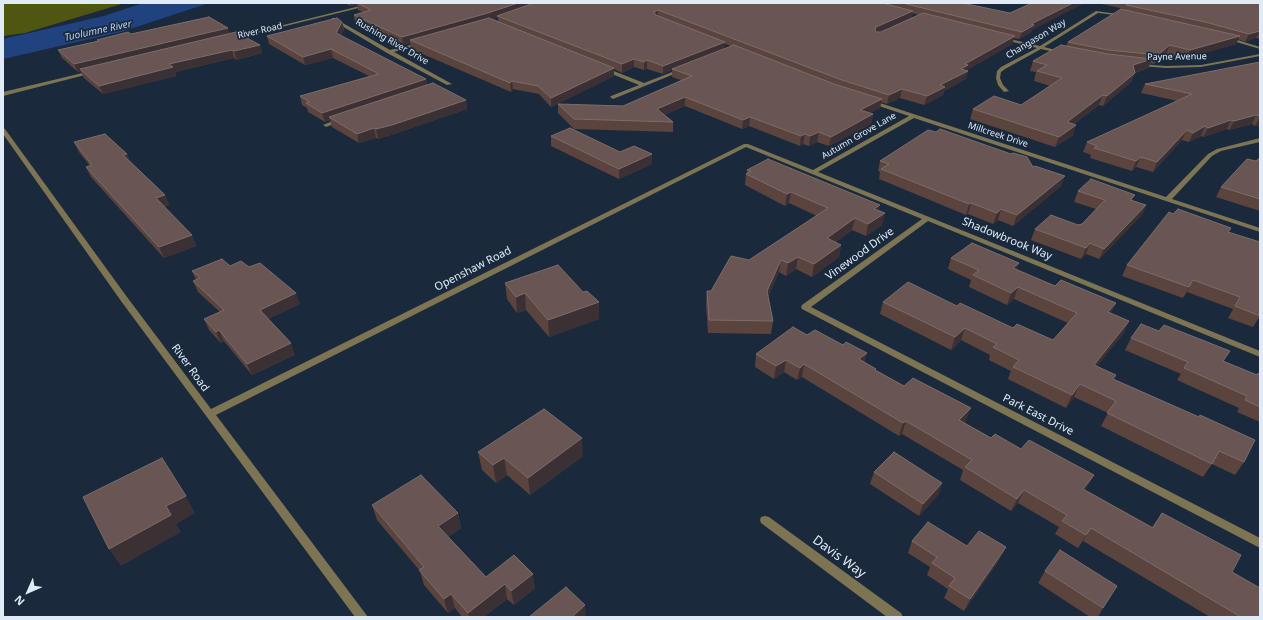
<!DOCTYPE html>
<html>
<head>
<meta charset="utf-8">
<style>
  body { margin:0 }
  #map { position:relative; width:1263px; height:620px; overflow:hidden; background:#1a2a3c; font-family:"Noto Sans",sans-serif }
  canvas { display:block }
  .frame { position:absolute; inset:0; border:4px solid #e1ebf8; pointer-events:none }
  .north { position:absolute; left:8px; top:572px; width:40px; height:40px; -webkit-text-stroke:3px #1a2a3c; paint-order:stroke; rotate:225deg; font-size:11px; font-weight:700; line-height:16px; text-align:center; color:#e1ebf8 }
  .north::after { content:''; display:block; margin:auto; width:14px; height:18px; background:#e1ebf8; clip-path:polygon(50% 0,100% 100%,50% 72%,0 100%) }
</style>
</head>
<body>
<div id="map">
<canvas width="1263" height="620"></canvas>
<div class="frame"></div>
<div class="north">N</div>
</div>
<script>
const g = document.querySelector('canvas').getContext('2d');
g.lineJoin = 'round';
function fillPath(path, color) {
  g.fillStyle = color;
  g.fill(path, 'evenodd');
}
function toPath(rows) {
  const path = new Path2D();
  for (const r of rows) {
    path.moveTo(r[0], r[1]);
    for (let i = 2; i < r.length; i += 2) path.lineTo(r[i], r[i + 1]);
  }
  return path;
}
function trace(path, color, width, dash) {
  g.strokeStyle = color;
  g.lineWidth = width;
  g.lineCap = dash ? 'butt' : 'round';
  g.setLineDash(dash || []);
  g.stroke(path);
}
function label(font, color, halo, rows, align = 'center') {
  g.font = font + ' "Noto Sans",sans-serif';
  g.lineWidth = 3.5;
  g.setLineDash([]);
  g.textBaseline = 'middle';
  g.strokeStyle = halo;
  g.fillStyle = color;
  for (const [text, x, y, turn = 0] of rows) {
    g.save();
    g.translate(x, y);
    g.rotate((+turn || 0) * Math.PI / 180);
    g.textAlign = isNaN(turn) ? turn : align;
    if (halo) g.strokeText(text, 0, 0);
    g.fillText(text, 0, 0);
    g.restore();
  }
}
const green = toPath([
  [3,3,125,3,25,33,3,36]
]);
const water = toPath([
  [143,3,209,3,121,32,3,59,3,39,104,16]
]);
const minor = toPath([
  [372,3,379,3,233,39,231,38,372,3],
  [1096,11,1125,15,1123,16,1098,13,1044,47,1063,52,1063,54,1041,49,1005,69,1001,72,1000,78,1003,85,1009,91,1004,92,998,85,996,78,997,71,1001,67,1037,48,1001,39,1001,37,1040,46,1096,11],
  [332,18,334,18,390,50,423,42,423,44,394,52,452,84,447,85,387,53,332,20,332,18],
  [1228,37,1260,47,1260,49,1226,39,1226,38,1228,37],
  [1260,54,1260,56,1201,67,1166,68,1140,66,1138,65,1140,64,1166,66,1201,65,1260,54],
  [602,68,606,68,644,83,680,69,684,70,613,99,610,97,611,96,639,85,602,70,602,68],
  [91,71,93,72,93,73,3,96,3,92,91,71],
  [870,101,874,101,1166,197,1208,154,1217,149,1260,138,1260,142,1221,151,1212,156,1172,199,1260,228,1260,232,914,118,818,172,1260,351,1260,357,928,221,811,307,1260,538,1260,548,802,309,801,307,802,305,922,219,746,147,216,415,368,617,355,617,121,301,3,134,3,128,5,129,127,297,211,409,744,144,748,144,813,170,909,116,870,103,870,101],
  [340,118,342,119,342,121,326,127,323,125,340,118],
  [765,516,769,517,901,613,903,617,887,617,761,523,760,520,761,517,765,516]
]);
const wall = toPath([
  [344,3,962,3,1032,30,1031,32,1019,39,1014,38,1012,44,967,70,968,71,966,79,944,91,943,95,924,105,900,98,887,104,881,102,880,108,870,113,873,114,871,124,829,146,817,142,809,146,803,144,800,146,749,126,742,129,685,106,664,115,673,122,673,132,574,129,558,113,558,104,623,106,681,80,672,77,672,70,663,74,647,69,644,70,634,67,622,73,614,69,614,76,551,107,539,94,513,89,511,92,411,49,410,43,403,45,355,22,354,15,363,12,358,10,357,5,351,6],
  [913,13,915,14,919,15,911,18],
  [498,17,498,21,493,19,496,18],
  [725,44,731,46,725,49],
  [1097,3,1260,3,1260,39,1256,38,1245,42,1238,39,1236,44,1186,58,1166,54,1154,64,1151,63,1148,68,1135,73,1131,82,1103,106,1099,105,1074,124,1073,135,1055,147,970,119,973,109,1021,105,1050,86,1034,81,1036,72,1030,71,1033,61,1066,46,1068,42,1124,9,1125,9],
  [342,22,344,29,341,36,426,79,427,85,466,100,467,109,394,134,378,139,376,138,359,143,332,127,330,120,325,122,308,112,307,108,302,105,300,96,369,76,333,58,305,65,269,44,267,36],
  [230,33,260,45,262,53,237,60,234,58,175,72,176,76,103,94,84,78,81,72,78,72,62,58,58,50,97,41,97,40,131,34],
  [1260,62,1260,125,1255,126,1252,124,1229,130,1227,129,1203,137,1201,136,1189,142,1182,140,1153,172,1136,167,1132,171,1090,158,1091,155,1083,152,1087,142,1178,101,1141,93,1145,84],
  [551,136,652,164,619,179,551,146],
  [74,142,127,154,130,161,165,195,169,205,164,207,192,235,196,246,164,258,91,177,86,167,90,166,79,152],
  [1260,157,1260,211,1216,197,1221,187,1256,161],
  [880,161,1033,167,1061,186,1013,226,998,220,993,224,968,214,966,215,879,179,880,172,878,171],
  [747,170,879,211,882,225,866,236,852,230,836,242,841,245,839,257,812,277,796,269,786,276,779,272,768,297,773,321,771,334,708,333,706,304,707,291,711,291,749,260,817,216,789,203,785,206,745,185,746,174,747,173],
  [1078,191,1135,195,1132,200,1146,205,1142,215,1099,259,1086,254,1081,259,1031,240,1035,229,1078,225,1082,224,1096,209,1074,202],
  [1173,214,1231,228,1229,232,1260,316,1253,327,1228,318,1233,309,1187,292,1183,298,1122,276,1127,265],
  [951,258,1019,263,1016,270,1111,314,1129,321,1123,334,1096,367,1114,379,1244,462,1235,475,1212,464,1203,477,1101,426,1108,413,1074,397,1066,408,1008,379,1011,371,989,360,990,355,961,340,951,350,880,314,883,302,957,306,1013,328,1053,340,1068,323,1014,299,1007,305,969,287,971,280,948,269],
  [230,266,249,267,300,304,268,319,295,355,252,375,224,341,221,343,209,330,204,319,220,312,198,292,193,281,196,280,192,271],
  [505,283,583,292,599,302,599,319,549,337,526,310,517,313,507,299],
  [807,335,843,345,867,353,864,362,876,369,876,370,966,421,964,423,991,438,1021,449,1094,475,1085,490,1152,527,1162,513,1232,572,1260,617,1210,617,1083,541,1078,548,1055,534,1059,527,1018,503,1011,511,960,480,963,470,902,434,899,436,802,377,797,380,784,372,774,379,755,367,756,354],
  [1131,338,1223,361,1256,375,1258,373,1260,374,1260,422,1237,412,1239,408,1177,380,1181,374,1125,350],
  [478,452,583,456,530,495,507,475,496,483,482,470],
  [874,472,942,483,938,495,919,516,870,484],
  [372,505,458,513,461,528,448,537,486,577,535,588,514,605,507,599,484,617,462,617,455,608,448,613,424,585,420,571,377,520],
  [912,541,967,546,1000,559,964,611,944,598,948,589,927,575,930,567,908,553],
  [1045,571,1103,608,1098,617,1090,617,1038,583]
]);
const shadedWall = toPath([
  [350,3,357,3,357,5,351,6],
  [518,3,540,3,497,16,498,17,489,21,410,40,410,43,403,45,402,37],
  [1073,3,1085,3,1032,30,1031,32,1019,39,1022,32,1031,24],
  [658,10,658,18,654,12],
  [913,11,911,18,874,35,876,27],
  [342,22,344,29,338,41,336,33],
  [228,28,231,36,80,69,81,72,78,72,74,64],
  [1260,31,1256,38,1245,42,1249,34],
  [1015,36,1012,44,966,71,968,71,966,79,944,91,943,95,924,105,927,96,961,69,965,64],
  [1240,36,1236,44,1186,58,1190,50],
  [725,42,725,50,672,69,672,70,663,74,663,66],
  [260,45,262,53,237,60,234,51],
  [1170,45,1166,54,1154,64,1158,55],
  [331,49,333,58,305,65,303,57],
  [232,50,234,58,175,72,176,76,103,94,99,86,169,64],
  [634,59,634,67,622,73,622,64],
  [1152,59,1148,68,1130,74,1133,65],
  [647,60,647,69,644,70,644,62],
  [614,68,614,76,551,107,551,98],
  [1135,73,1131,82,1103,106,1107,96],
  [426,79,427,88,329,117,330,120,325,122,322,113],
  [512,81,513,89,511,92,510,83],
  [902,89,900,98,887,104,889,95],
  [1103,95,1099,105,1063,132,1067,122],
  [685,97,685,106,657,118,657,109],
  [882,99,880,108,858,119,860,110],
  [466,100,467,109,394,134,378,139,376,129],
  [873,114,871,124,829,146,831,137],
  [1256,115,1252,124,1229,130,1234,121],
  [750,117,749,126,742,129,743,120],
  [1260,117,1260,125,1255,126],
  [1231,120,1227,129,1203,137,1208,128],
  [1076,125,1073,135,1055,147,1059,137],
  [1205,126,1201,136,1189,142,1193,133],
  [374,128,376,138,359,143,357,134],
  [1187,130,1182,140,1153,172,1157,162],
  [819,132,817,142,809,146,810,136],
  [805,134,803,144,800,146,801,136],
  [127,154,131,164,123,155],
  [652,154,652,164,619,179,619,169],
  [1141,157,1136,167,1132,171,1136,161],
  [1065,176,1061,186,1013,226,1017,215],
  [791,192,789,203,785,206,787,194],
  [165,195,169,205,160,208,156,198],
  [971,203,968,214,966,215,969,204],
  [880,205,877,217,874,209],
  [1146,205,1142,215,1099,259,1104,249],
  [1001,209,998,220,993,224,997,213],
  [885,213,882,225,866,236,868,224],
  [855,218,852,230,824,251,827,238],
  [192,235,196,246,164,258,159,247],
  [1090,243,1086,254,1081,259,1086,248],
  [841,245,839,257,812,277,814,264],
  [798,257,796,269,786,276,788,263],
  [781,260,779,272,765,304,767,291],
  [1019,263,1014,275,1013,268],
  [1193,280,1187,292,1183,298,1189,287],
  [1018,287,1014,299,1007,305,1011,293],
  [296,293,300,304,264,321,260,310],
  [525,293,526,310,517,313,516,297],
  [599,302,599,319,549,337,548,320],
  [1116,303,1110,316,1108,312],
  [1129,321,1123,334,1087,378,1094,365],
  [965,328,961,340,951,350,955,337],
  [219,330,224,341,221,343,216,332],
  [291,343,295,355,252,375,247,364],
  [867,353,863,365,859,359],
  [786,360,784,372,774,379,776,366],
  [804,364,802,377,797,380,800,368],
  [1080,384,1074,397,1066,408,1072,395],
  [971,408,966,421,954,433,959,420],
  [906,421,902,434,899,436,903,423],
  [582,438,583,456,530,495,528,478],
  [504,458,507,475,496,483,493,465],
  [1094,475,1086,488,1076,502,1083,489],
  [942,483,938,495,919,516,923,504],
  [1024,490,1018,503,1011,511,1017,499],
  [186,496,195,513,176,524,166,506],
  [458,513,461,528,442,541,438,526],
  [171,515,181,532,121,566,109,549],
  [1091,528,1083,541,1078,548,1086,535],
  [1006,547,1000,559,964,611,970,599],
  [533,574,535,588,514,605,511,591],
  [505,584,507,599,484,617,469,617,468,613],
  [451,594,455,608,448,613,444,599],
  [585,605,586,617,572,617]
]);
const building = toPath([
  [357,3,518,3,488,13,402,37,354,15,371,10,357,3],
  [534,3,882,3,913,11,876,27,875,30,876,32,881,32,923,13,1015,36,965,64,968,65,961,69,968,71,940,85,945,87,927,96,902,89,889,95,839,79,658,10,654,12,656,15,725,42,663,66,647,60,644,62,634,59,622,64,497,16,534,3],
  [902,3,962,3,1010,13,1032,3,1073,3,1031,24,1034,25,1022,32,902,3],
  [1129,3,1255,3,1260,4,1260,31,1249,34,1205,22,1126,5,1129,3],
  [1121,9,1240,36,1190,50,1170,45,1158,55,1108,50,1068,42,1121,9],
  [209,17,228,28,74,64,58,50,99,41,97,40,128,32,131,34,209,17],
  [337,18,342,22,336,33,426,79,322,113,306,103,310,102,300,96,379,74,331,49,303,57,267,36,337,18],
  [489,18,614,68,551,98,538,86,512,81,510,83,410,40,489,18],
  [236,32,260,45,234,51,232,50,169,64,173,67,99,86,80,69,236,32],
  [734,45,834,84,882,99,860,110,873,114,831,137,819,132,810,136,805,134,801,136,750,117,743,120,685,97,657,109,673,122,574,119,558,104,623,106,692,76,672,69,734,45],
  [1061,45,1108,54,1152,59,1133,65,1135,73,1107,96,1103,95,1067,122,1076,125,1059,137,973,109,994,96,1021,105,1062,78,1037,71,1047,65,1033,61,1061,45],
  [1260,62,1260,116,1256,115,1234,121,1231,120,1208,128,1205,126,1193,133,1187,130,1157,162,1141,157,1136,161,1094,148,1097,146,1087,142,1192,94,1145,84,1260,62],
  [433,83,466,100,392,125,376,129,374,128,357,134,329,117,433,83],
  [570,128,620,152,634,146,652,154,619,169,551,136,570,128],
  [940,129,1011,154,1013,153,1027,157,1033,167,1035,166,1065,176,1017,215,1001,209,997,213,971,203,969,204,881,169,889,164,880,161,928,130,936,132,940,129],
  [105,134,127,154,123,155,165,195,156,198,192,235,159,247,86,167,92,165,74,142,105,134],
  [1260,157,1260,199,1221,187,1247,159,1256,161,1260,157],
  [768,159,880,205,874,209,885,213,868,224,855,218,827,238,841,245,814,264,798,257,788,263,781,260,767,291,773,321,709,320,707,291,711,291,731,256,749,260,828,208,791,192,787,194,746,174,751,171,747,170,768,159],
  [1091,179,1135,195,1130,200,1146,205,1104,249,1090,243,1086,248,1035,229,1051,215,1078,225,1082,224,1105,200,1078,191,1091,179],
  [1178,209,1231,228,1228,232,1260,242,1260,316,1235,306,1240,297,1193,280,1189,287,1127,265,1169,212,1173,214,1178,209],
  [972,243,1019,263,1013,268,1055,286,1061,280,1116,303,1108,312,1129,321,1094,365,1116,375,1113,379,1199,417,1200,415,1255,440,1244,462,1219,451,1212,464,1107,413,1116,401,1080,384,1072,395,1013,367,1019,360,993,347,997,344,965,328,955,337,883,302,908,282,957,306,960,303,1013,328,1017,324,1053,340,1077,313,1018,287,1011,293,973,275,979,270,951,258,972,243],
  [222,259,230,266,241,261,249,267,260,263,296,293,260,310,291,343,247,364,219,330,216,332,204,319,224,310,193,281,200,278,192,271,222,259],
  [558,265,583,292,587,291,599,302,548,320,525,293,516,297,505,283,558,265],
  [1141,324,1159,331,1164,325,1230,351,1223,361,1257,375,1258,373,1260,374,1260,407,1245,400,1247,396,1184,368,1188,362,1131,338,1141,324],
  [793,327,807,335,815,330,843,345,846,342,867,353,859,359,876,369,875,370,904,386,913,378,971,408,959,420,991,438,995,434,1021,449,1029,440,1094,475,1083,489,1153,528,1162,513,1241,555,1232,572,1260,588,1260,617,1241,617,1091,528,1086,535,1062,521,1067,515,1024,490,1017,499,965,467,972,460,906,421,903,423,804,364,800,368,786,360,776,366,756,354,793,327],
  [544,409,582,438,528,478,504,458,493,465,478,452,544,409],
  [894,452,942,483,923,504,874,472,894,452],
  [162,458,186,496,166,506,171,515,109,549,83,497,162,458],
  [421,475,458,513,438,526,486,577,514,555,533,574,511,591,505,584,468,613,451,594,444,599,419,570,424,567,372,505,421,475],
  [928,522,967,546,979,531,1006,547,970,599,949,586,955,578,932,563,937,557,912,541,928,522],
  [1060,550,1117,586,1103,608,1045,571,1060,550],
  [566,587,585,605,572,617,529,617,566,587]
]);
const farStreetnames = [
  ["River Road",260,31,-13],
  ["Changason Way",1036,39,-31],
  ["Rushing River Drive",392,42,30],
  ["Payne Avenue",1177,57,-1],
  ["Millcreek Drive",998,135,18],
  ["Autumn Grove Lane",859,136,-30]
];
const farWaternames = [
  ["Tuolumne River",98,31,-12]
];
const streetNames = [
  ["Shadowbrook Way",1007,239,22],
  ["Vinewood Drive",860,254,-36],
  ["Openshaw Road",473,269,-27],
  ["River Road",190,368,54],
  ["Park East Drive",1038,415,27]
];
const nearStreetnames = [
  ["Davis Way",839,557,36]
];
fillPath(green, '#4f5612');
fillPath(water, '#20427e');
fillPath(minor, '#7d7453');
fillPath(wall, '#5b433e');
fillPath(shadedWall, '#3b3135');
fillPath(building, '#695552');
trace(building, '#7c6c6c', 1);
label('9px', '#e1ebf8', '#1a2a3c', farStreetnames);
label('italic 10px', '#bad0f4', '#1a2a3c', farWaternames);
label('11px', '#e1ebf8', '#1a2a3c', streetNames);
label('13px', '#e1ebf8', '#1a2a3c', nearStreetnames);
</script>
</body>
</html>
